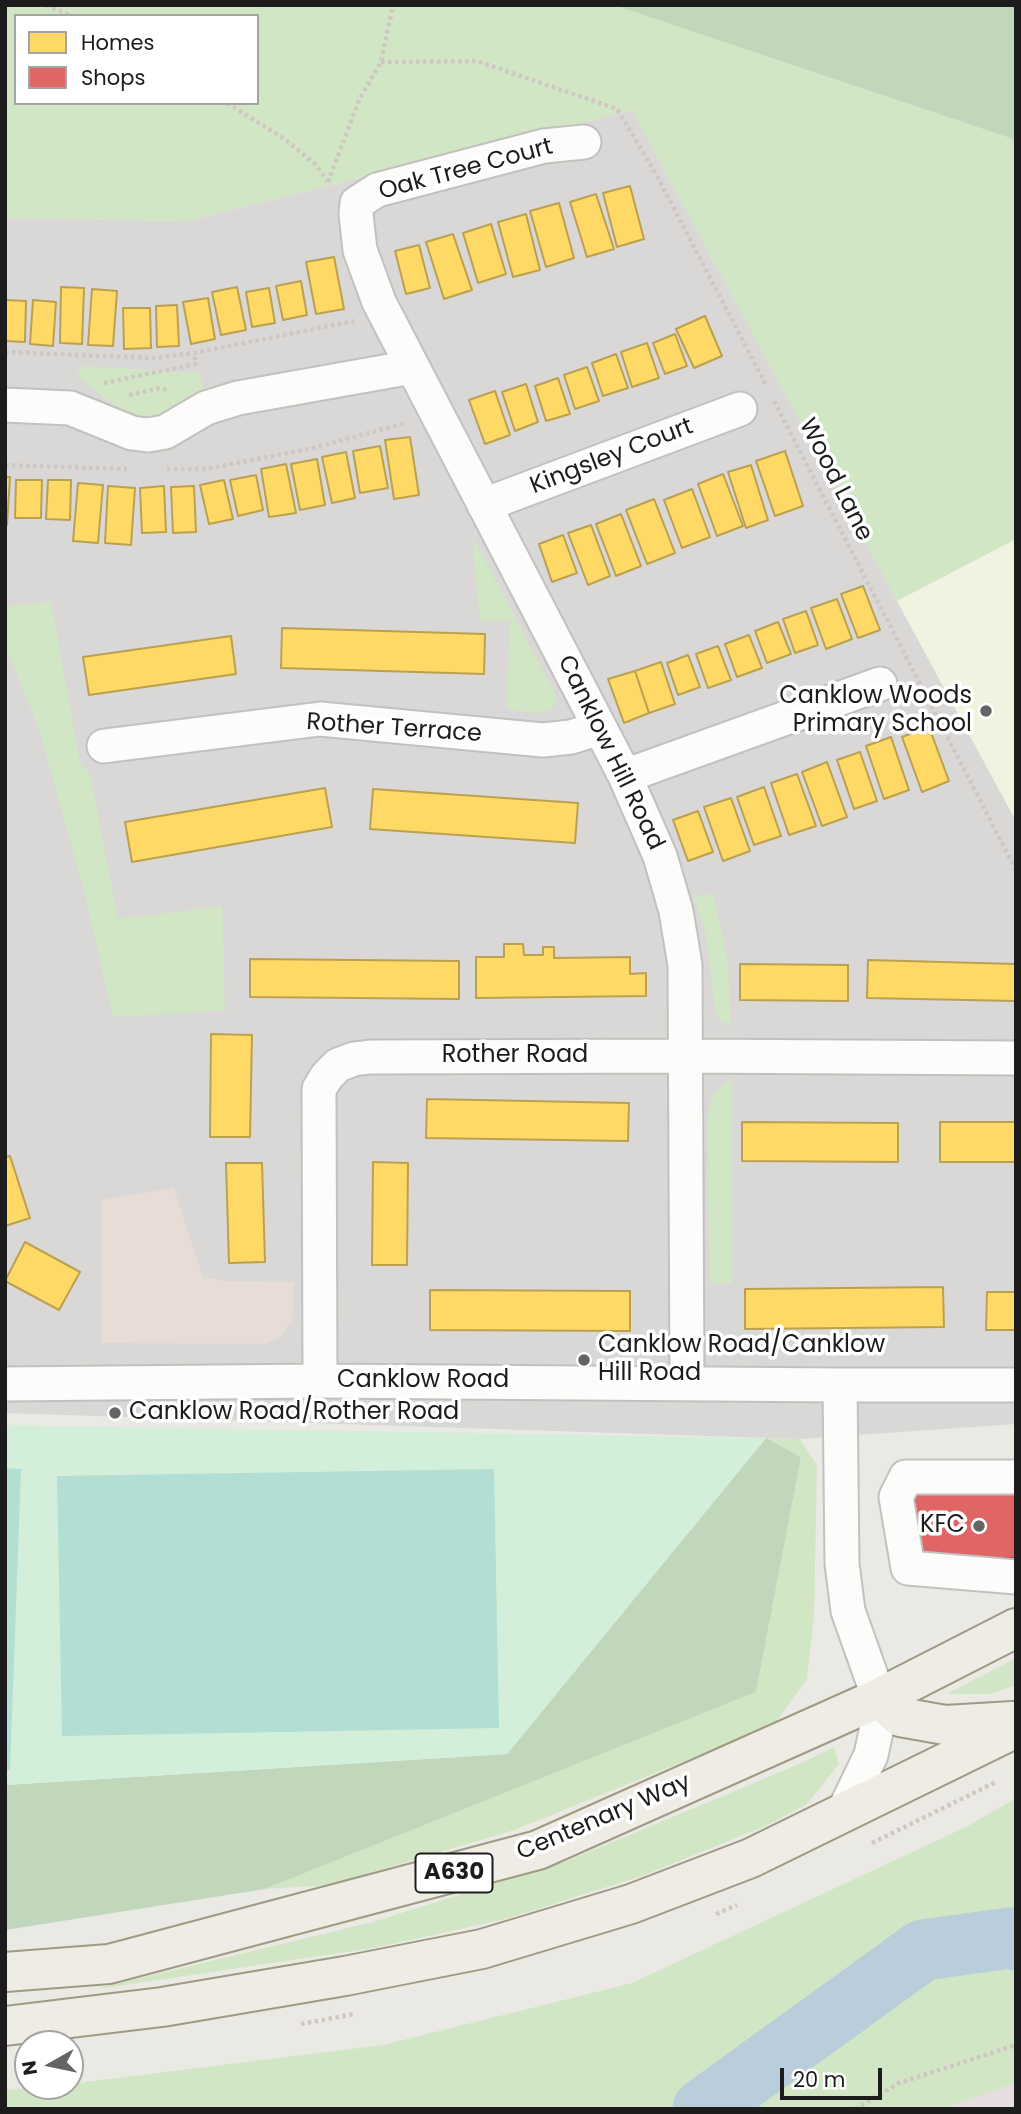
<!DOCTYPE html>
<html>
<head>
<meta charset="utf-8">
<style>
  body { margin:0 }
  #map { position:relative; width:1021px; height:2114px; overflow:hidden; background:#eae9e4; font-family:Poppins,sans-serif }
  canvas { display:block }
  .frame { position:absolute; inset:0; border:7px solid #1c1c1c; pointer-events:none }
  .legend { position:absolute; left:14px; top:14px; width:245px; height:91px; box-sizing:border-box; background:#fff; border:2px solid #a4a4a4; margin:0; padding:9px 12px; list-style:none; font-size:21px; color:#1c1c1c }
  .legend li { display:flex; align-items:center; gap:14px; height:35px }
  .legend b { width:35px; border:2px solid #a4a4a4 }
  .north { position:absolute; left:14px; top:2030px; width:70px; height:70px; box-sizing:border-box; background:#fff; border:2px solid #a4a4a4; border-radius:50%; rotate:261deg; font-size:19px; font-weight:700; line-height:28px; text-align:center; color:#1c1c1c }
  .north::after { content:''; display:block; margin:auto; width:24px; height:32px; background:#646462; clip-path:polygon(50% 0,100% 100%,50% 72%,0 100%) }
  .scale { position:absolute; left:780px; top:2068px; width:102px; height:32px; box-sizing:border-box; border:4px solid #1c1c1c; border-top:0; padding-left:9px; font-size:21px; line-height:24px; white-space:nowrap; color:#1c1c1c; -webkit-text-stroke:5px #fff; paint-order:stroke }
</style>
</head>
<body>
<div id="map">
<canvas width="1021" height="2114"></canvas>
<div class="frame"></div>
<ul class="legend">
<li><b style="height:19px;background:#ffd966"></b>Homes</li>
<li><b style="height:19px;background:#e06666"></b>Shops</li>
</ul>
<div class="north">N</div>
<div class="scale">20 m</div>
</div>
<script>
const g = document.querySelector('canvas').getContext('2d');
g.lineJoin = 'round';
function fillPath(path, color) {
  g.fillStyle = color;
  g.fill(path, 'evenodd');
}
function toPath(rows) {
  const path = new Path2D();
  for (const r of rows) {
    path.moveTo(r[0], r[1]);
    for (let i = 2; i < r.length; i += 2) path.lineTo(r[i], r[i + 1]);
  }
  return path;
}
function trace(path, color, width, dash) {
  g.strokeStyle = color;
  g.lineWidth = width;
  g.lineCap = dash ? 'butt' : 'round';
  g.setLineDash(dash || []);
  g.stroke(path);
}
function label(font, color, halo, rows, align = 'center') {
  g.font = font + ' Poppins,sans-serif';
  g.lineWidth = 7;
  g.setLineDash([]);
  g.textBaseline = 'middle';
  g.strokeStyle = halo;
  g.fillStyle = color;
  for (const [text, x, y, turn = 0] of rows) {
    g.save();
    g.translate(x, y);
    g.rotate((+turn || 0) * Math.PI / 180);
    g.textAlign = isNaN(turn) ? turn : align;
    if (halo) g.strokeText(text, 0, 0);
    g.fillText(text, 0, 0);
    g.restore();
  }
}
const residential = toPath([
  [632,110,1016,821,1016,1424,800,1439,5,1413,5,218,186,221]
]);
const commercial = toPath([
  [174,1188,203,1277,228,1281,294,1282,292,1322,280,1337,265,1344,101,1343,102,1200]
]);
const industrial = toPath([
  [1016,2083,1016,2109,941,2109]
]);
const education = toPath([
  [1016,539,1016,821,897,601]
]);
const grass = toPath([
  [5,5,615,5,1016,140,1016,539,897,601,632,110,186,221,5,218],
  [16,16,257,16,257,103,16,103],
  [80,366,199,373,204,389,187,406,150,422,132,417,117,408,78,377],
  [472,536,556,695,554,707,545,712,532,713,507,709,510,621,480,621],
  [51,601,80,763,90,774,118,919,222,906,225,1010,113,1017,85,895,40,732,5,644,5,607],
  [713,894,728,961,731,1025,722,1022,716,1013,706,935,694,897],
  [732,1077,732,1283,710,1283,707,1128,710,1102,717,1091],
  [766,1438,800,1439,817,1465,814,1617,807,1679,774,1725,514,1830,329,1885,265,1889,756,1692,801,1457],
  [1016,1658,1016,1685,990,1694,947,1694],
  [834,1747,839,1764,807,1804,768,1825,642,1876,505,1919,373,1948,91,1990,373,1922,567,1861,795,1766],
  [1016,1798,1016,2083,941,2109,5,2109,5,2090,70,2086,70,2084,383,2045,632,1983,968,1826]
]);
const forest = toPath([
  [615,5,1016,5,1016,140,614,5],
  [766,1438,801,1457,756,1692,265,1889,5,1930,5,1785,507,1754]
]);
const park = toPath([
  [5,1425,766,1438,507,1754,5,1785]
]);
const pitch = toPath([
  [5,1468,21,1469,10,1770,5,1770],
  [494,1469,499,1728,62,1736,57,1476]
]);
const homes = toPath([
  [630,186,644,239,617,247,603,193,630,186],
  [596,194,614,249,587,257,570,202,596,194],
  [559,203,574,258,546,267,530,211,559,203],
  [526,214,540,270,513,277,498,222,526,214],
  [491,224,506,274,478,283,463,233,491,224],
  [453,234,472,290,444,299,426,242,453,234],
  [419,245,430,288,406,294,395,251,419,245],
  [334,257,344,309,316,314,306,262,334,257],
  [301,281,307,315,283,320,276,286,301,281],
  [61,287,84,288,82,344,60,343,61,287],
  [237,287,246,330,221,335,212,292,237,287],
  [269,288,275,323,252,327,246,292,269,288],
  [92,289,117,291,113,346,88,345,92,289],
  [208,298,215,339,191,344,183,302,208,298],
  [5,300,26,301,25,342,5,341,5,300],
  [33,300,56,302,53,346,30,344,33,300],
  [177,305,179,346,157,347,156,306,177,305],
  [123,308,150,308,151,348,124,349,123,308],
  [705,316,722,356,694,368,676,329,705,316],
  [675,334,687,366,665,374,653,343,675,334],
  [647,343,659,378,632,387,621,352,647,343],
  [616,354,628,388,603,396,592,363,616,354],
  [587,367,599,401,575,409,564,375,587,367],
  [558,378,570,414,546,421,535,386,558,378],
  [526,384,538,422,515,431,502,392,526,384],
  [495,391,510,435,485,444,469,400,495,391],
  [410,437,419,495,394,499,385,440,410,437],
  [380,446,388,488,360,493,353,451,380,446],
  [785,451,803,506,775,516,756,461,785,451],
  [346,452,355,498,332,503,322,457,346,452],
  [317,459,325,505,300,510,291,464,317,459],
  [286,464,296,513,269,517,261,469,286,464],
  [751,465,768,520,746,528,728,472,751,465],
  [723,474,743,526,717,536,698,484,723,474],
  [256,475,263,510,238,516,230,480,256,475],
  [5,477,10,477,7,525,5,525,5,477],
  [16,480,42,480,41,518,15,518,16,480],
  [48,480,71,480,70,520,46,519,48,480],
  [224,480,233,519,209,524,200,485,224,480],
  [78,483,103,485,98,543,73,541,78,483],
  [108,486,135,488,131,545,105,543,108,486],
  [164,486,166,532,142,533,140,488,164,486],
  [194,486,196,532,173,533,171,487,194,486],
  [692,489,710,537,682,548,664,500,692,489],
  [654,499,675,553,647,564,626,510,654,499],
  [621,514,641,566,616,576,596,524,621,514],
  [591,525,610,576,588,585,568,533,591,525],
  [563,535,577,573,552,582,539,544,563,535],
  [863,586,880,630,858,638,841,594,863,586],
  [837,599,852,639,826,649,811,608,837,599],
  [806,611,818,645,795,653,783,619,806,611],
  [778,622,791,654,767,663,755,631,778,622],
  [282,628,485,634,484,674,281,668,282,628],
  [749,635,762,668,737,677,725,644,749,635],
  [231,636,236,674,89,695,83,657,231,636],
  [718,646,731,680,708,688,696,654,718,646],
  [688,655,700,687,678,695,667,663,688,655],
  [661,662,675,704,649,713,635,671,661,662],
  [635,671,649,713,624,723,608,679,635,671],
  [929,727,949,781,922,792,902,737,929,727],
  [891,737,909,790,884,799,866,746,891,737],
  [860,752,877,801,854,809,837,760,860,752],
  [827,762,847,817,822,826,802,772,827,762],
  [797,774,816,826,789,835,771,783,797,774],
  [764,787,781,836,754,845,737,797,764,787],
  [325,788,332,827,132,862,125,822,325,788],
  [373,789,578,803,575,843,370,829,373,789],
  [731,798,750,851,723,861,704,807,731,798],
  [698,811,713,852,688,861,673,820,698,811],
  [504,944,523,944,524,955,543,955,543,947,554,947,554,958,630,957,630,974,646,973,646,996,476,998,476,957,504,957,504,944],
  [250,959,459,961,459,999,250,997,250,959],
  [868,960,1016,964,1016,1001,867,998,868,960],
  [740,964,848,965,848,1001,740,1000,740,964],
  [211,1034,252,1035,250,1137,210,1137,211,1034],
  [427,1099,629,1103,628,1141,426,1138,427,1099],
  [742,1122,898,1123,898,1162,742,1161,742,1122],
  [940,1122,1016,1122,1016,1162,940,1162,940,1122],
  [10,1156,30,1218,5,1226,5,1157,10,1156],
  [373,1162,408,1163,407,1265,372,1265,373,1162],
  [226,1163,262,1163,265,1262,229,1263,226,1163],
  [25,1242,80,1272,59,1310,5,1281,25,1242],
  [943,1287,944,1327,745,1329,745,1289,943,1287],
  [430,1290,630,1291,630,1331,430,1330,430,1290],
  [987,1292,1016,1292,1016,1330,986,1330,987,1292]
]);
const shops = toPath([
  [915,1494,1016,1494,1016,1558,915,1558,915,1494]
]);
const river = toPath([
  [703,2109,923,1950,1010,1938,1016,1940]
]);
const path = toPath([
  [46,5,71,16],
  [381,62,477,61,617,109,657,176,767,387],
  [227,103,283,138,314,163,328,181],
  [328,182,359,100,381,62,393,5],
  [5,352,154,358,194,353,354,321],
  [104,383,196,364,194,353],
  [129,395,160,388,169,390],
  [774,401,1016,870],
  [5,465,127,469],
  [167,469,206,469,313,448,405,423],
  [872,1843,996,1782],
  [716,1914,737,1905],
  [301,2024,354,2014],
  [855,2109,899,2083,1016,2045]
]);
const minor = toPath([
  [584,142,544,146,377,190,357,203,356,214,360,250,379,302,625,776,660,856,676,911,685,965,687,1383],
  [5,405,70,408,132,433,148,435,165,432,206,408,238,398,412,367],
  [484,505,740,409],
  [104,746,320,719,543,740,571,737,600,728],
  [625,776,880,684],
  [320,1381,319,1089,327,1076,338,1065,354,1059,370,1057,686,1056,1016,1058],
  [5,1384,320,1381,840,1385,1016,1385],
  [840,1385,842,1564,848,1611,879,1698,878,1722,871,1755,843,1813],
  [1016,1477,906,1477,896,1497,908,1568,1016,1577]
]);
const major = toPath([
  [879,1698,900,1717,945,1725,1013,1721],
  [5,1972,109,1964,538,1850,879,1698,1016,1628],
  [5,2026,162,2007,345,1976,482,1949,631,1904,751,1858,1016,1728]
]);
const markers = [
  [986,711,7,"#646462"],
  [584,1360,7,"#646462"],
  [115,1413,7,"#646462"],
  [979,1526,7,"#646462"]
];
const shields = [
  [454,1873,77]
];
const shieldNames = [
  ["A630",454,1873]
];
const streetNames = [
  ["Oak Tree Court",466,170,-15],
  ["Kingsley Court",612,457,-21],
  ["Wood Lane",835,480,63],
  ["Rother Terrace",394,729,4],
  ["Canklow Hill Road",610,753,64],
  ["Rother Road",515,1056],
  ["Canklow Road",423,1381],
  ["Centenary Way",604,1818,-23]
];
const poiNames = [
  ["Canklow Woods",972,697],
  ["Primary School",972,725],
  ["Canklow Road/Canklow",598,1346,"left"],
  ["Hill Road",598,1374,"left"],
  ["Canklow Road/Rother Road",129,1413,"left"],
  ["KFC",965,1526]
];
fillPath(residential, '#d9d8d6');
fillPath(commercial, '#e7dcd6');
fillPath(industrial, '#e7dde1');
fillPath(education, '#f0f3df');
fillPath(grass, '#d0e6c5');
fillPath(forest, '#c0d7bb');
fillPath(park, '#d3efd9');
fillPath(pitch, '#b3ded4');
fillPath(homes, '#ffd966');
trace(homes, '#bba050', 2);
fillPath(shops, '#e06666');
trace(shops, '#a55050', 2);
trace(river, '#bacdda', 61);
trace(minor, '#c1c1bf', 37);
trace(major, '#9e9a83', 42);
trace(path, '#d0c7c3', 4.5, [3.5, 3.5]);
trace(minor, '#fcfcfb', 33);
trace(major, '#eeece4', 38);
for (const [x, y, r, color] of markers) {
  const dot = new Path2D();
  dot.arc(x, y, r, 0, 2 * Math.PI);
  g.fillStyle = color;
  g.fill(dot);
  trace(dot, '#fff', 2.5);
}
for (const [x, y, w] of shields) {
  const box = new Path2D();
  box.roundRect(x - w / 2, y - 19.5, w, 39, 5);
  g.fillStyle = '#fff';
  g.fill(box);
  trace(box, '#1c1c1c', 2);
}
label('bold 23px', '#1c1c1c', null, shieldNames);
label('24px', '#1c1c1c', '#fff', streetNames);
label('24px', '#1c1c1c', '#fff', poiNames, 'right');
</script>
</body>
</html>
